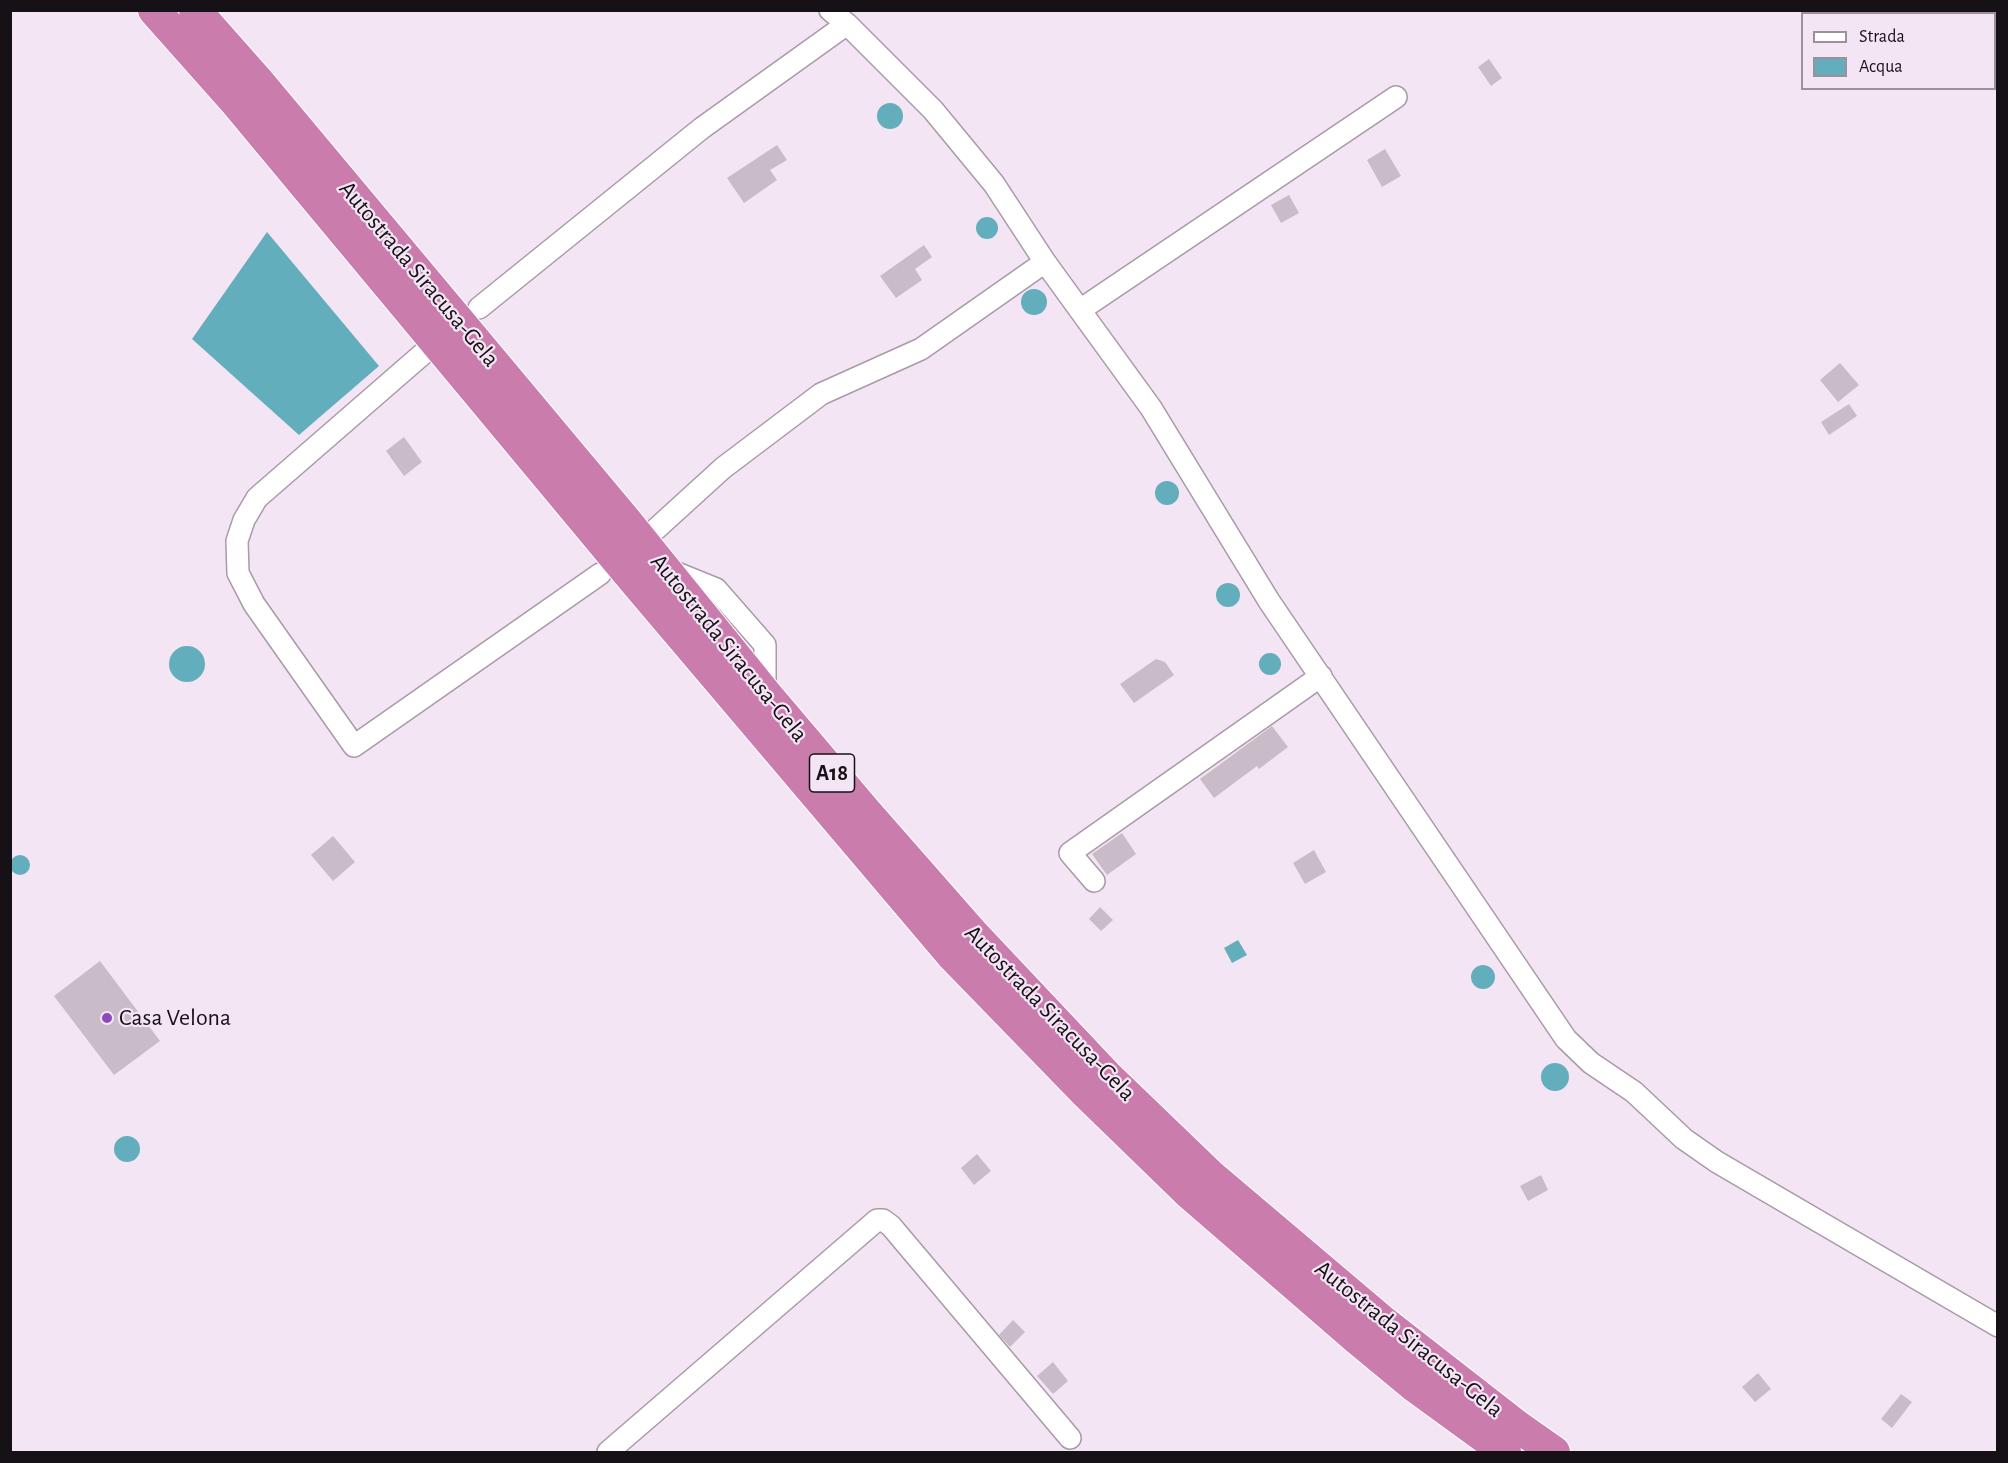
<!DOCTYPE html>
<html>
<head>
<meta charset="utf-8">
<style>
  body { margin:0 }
  #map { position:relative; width:2008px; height:1463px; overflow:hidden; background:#f4e5f4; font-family:"Alegreya Sans",sans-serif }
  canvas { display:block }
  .frame { position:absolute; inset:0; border:12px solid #161116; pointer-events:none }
  .legend { position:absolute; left:1801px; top:12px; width:195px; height:78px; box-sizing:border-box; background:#f4e5f4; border:2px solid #9b909b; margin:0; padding:8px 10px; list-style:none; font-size:18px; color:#161116 }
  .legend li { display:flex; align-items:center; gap:12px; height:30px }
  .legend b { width:30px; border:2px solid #9b909b }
</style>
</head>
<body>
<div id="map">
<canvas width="2008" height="1463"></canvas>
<div class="frame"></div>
<ul class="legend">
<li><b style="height:8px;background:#fff"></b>Strada</li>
<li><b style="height:16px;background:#63aebd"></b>Acqua</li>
</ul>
</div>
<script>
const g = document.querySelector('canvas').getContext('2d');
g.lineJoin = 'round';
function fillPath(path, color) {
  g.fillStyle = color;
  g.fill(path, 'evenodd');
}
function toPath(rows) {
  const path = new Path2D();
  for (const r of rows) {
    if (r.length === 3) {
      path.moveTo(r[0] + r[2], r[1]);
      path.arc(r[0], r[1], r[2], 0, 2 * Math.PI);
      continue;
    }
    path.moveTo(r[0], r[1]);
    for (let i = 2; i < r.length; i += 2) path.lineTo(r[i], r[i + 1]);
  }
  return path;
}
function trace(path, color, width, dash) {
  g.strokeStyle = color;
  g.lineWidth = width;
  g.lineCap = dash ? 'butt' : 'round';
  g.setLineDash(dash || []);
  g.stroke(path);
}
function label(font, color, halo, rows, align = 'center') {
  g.font = font + ' "Alegreya Sans",sans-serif';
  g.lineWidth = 4.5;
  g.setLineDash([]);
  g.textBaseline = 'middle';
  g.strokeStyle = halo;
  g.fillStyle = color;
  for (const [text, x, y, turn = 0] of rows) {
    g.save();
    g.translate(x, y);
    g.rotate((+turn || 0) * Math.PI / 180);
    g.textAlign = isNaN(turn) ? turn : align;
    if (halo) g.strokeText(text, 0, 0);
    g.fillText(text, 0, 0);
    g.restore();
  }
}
const water = toPath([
  [890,116,13],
  [987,228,11],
  [267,232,379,366,299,435,192,339],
  [1034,302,13],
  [1167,493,12],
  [1228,595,12],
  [187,664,18],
  [1270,664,11],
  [20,865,10],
  [1238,940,1247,955,1232,963,1224,948],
  [1483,977,12],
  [1555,1077,14],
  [127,1149,13]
]);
const building = toPath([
  [1489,59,1502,78,1491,86,1478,67],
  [777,145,787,160,770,170,777,180,744,203,727,178],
  [1385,149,1401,176,1382,187,1367,160],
  [1289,195,1299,213,1281,223,1271,205],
  [924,245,932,257,915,269,922,280,896,298,880,276],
  [1840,363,1859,385,1838,402,1820,380],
  [1849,404,1857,416,1829,435,1821,422],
  [404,437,422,462,404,476,386,451],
  [1156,659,1165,662,1174,675,1134,703,1120,684],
  [1272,726,1288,747,1259,769,1257,766,1214,798,1200,779],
  [1122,833,1136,854,1107,875,1092,854],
  [333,836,355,862,333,881,311,855],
  [1314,850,1326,872,1305,884,1293,863],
  [1100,907,1113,920,1101,931,1089,919],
  [100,961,160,1041,114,1075,54,996],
  [977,1154,991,1171,974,1185,961,1168],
  [1541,1175,1548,1190,1528,1201,1520,1186],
  [1013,1320,1025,1332,1010,1347,999,1335],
  [1053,1362,1068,1381,1053,1394,1037,1376],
  [1758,1373,1771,1389,1755,1402,1742,1387],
  [1901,1394,1912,1402,1892,1428,1881,1419]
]);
const minor = toPath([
  [830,10,847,24,933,110,994,184,1045,262,1151,408,1269,601,1566,1039,1591,1063,1634,1092,1684,1139,1717,1162,1998,1326],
  [479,308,702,128,847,24],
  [1080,310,1396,97],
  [425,352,257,498,244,520,237,541,238,573,254,604,354,746,600,574],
  [656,529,723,468,821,394,921,349,1045,262],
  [669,570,716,589,765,645,765,693],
  [1094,881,1070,853,1321,676],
  [608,1452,877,1220,883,1220,891,1226,1070,1438]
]);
const highway = toPath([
  [154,10,234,100,638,585,951,954,1087,1094,1190,1194,1355,1337,1413,1385,1505,1452],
  [195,10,257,80,626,521,765,693,866,812,974,935,1106,1075,1211,1176,1381,1320,1517,1426,1554,1452]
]);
const markers = [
  [107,1018,6,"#8c4abe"]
];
const shields = [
  [832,773,45]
];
const shieldNames = [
  ["A18",832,773]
];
const streetNames = [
  ["Autostrada Siracusa-Gela",419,274,50],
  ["Autostrada Siracusa-Gela",729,648,51],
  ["Autostrada Siracusa-Gela",1050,1013,46],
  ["Autostrada Siracusa-Gela",1409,1339,39]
];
const poiNames = [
  ["Casa Velona",119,1018]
];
fillPath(water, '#63aebd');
fillPath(building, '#cabbc9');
trace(minor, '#a89aa8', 24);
trace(highway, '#fff', 34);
trace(minor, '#fff', 21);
trace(highway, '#ca7cac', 32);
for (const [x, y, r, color] of markers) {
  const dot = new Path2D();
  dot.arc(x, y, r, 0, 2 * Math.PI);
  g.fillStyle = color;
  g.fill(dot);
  trace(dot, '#f4e5f4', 2);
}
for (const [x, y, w] of shields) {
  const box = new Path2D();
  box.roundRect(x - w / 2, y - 19, w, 38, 4.5);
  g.fillStyle = '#f4e5f4';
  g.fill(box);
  trace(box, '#161116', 1.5);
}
label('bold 22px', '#161116', null, shieldNames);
label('24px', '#161116', '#f4e5f4', streetNames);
label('24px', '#161116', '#f4e5f4', poiNames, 'left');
</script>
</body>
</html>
